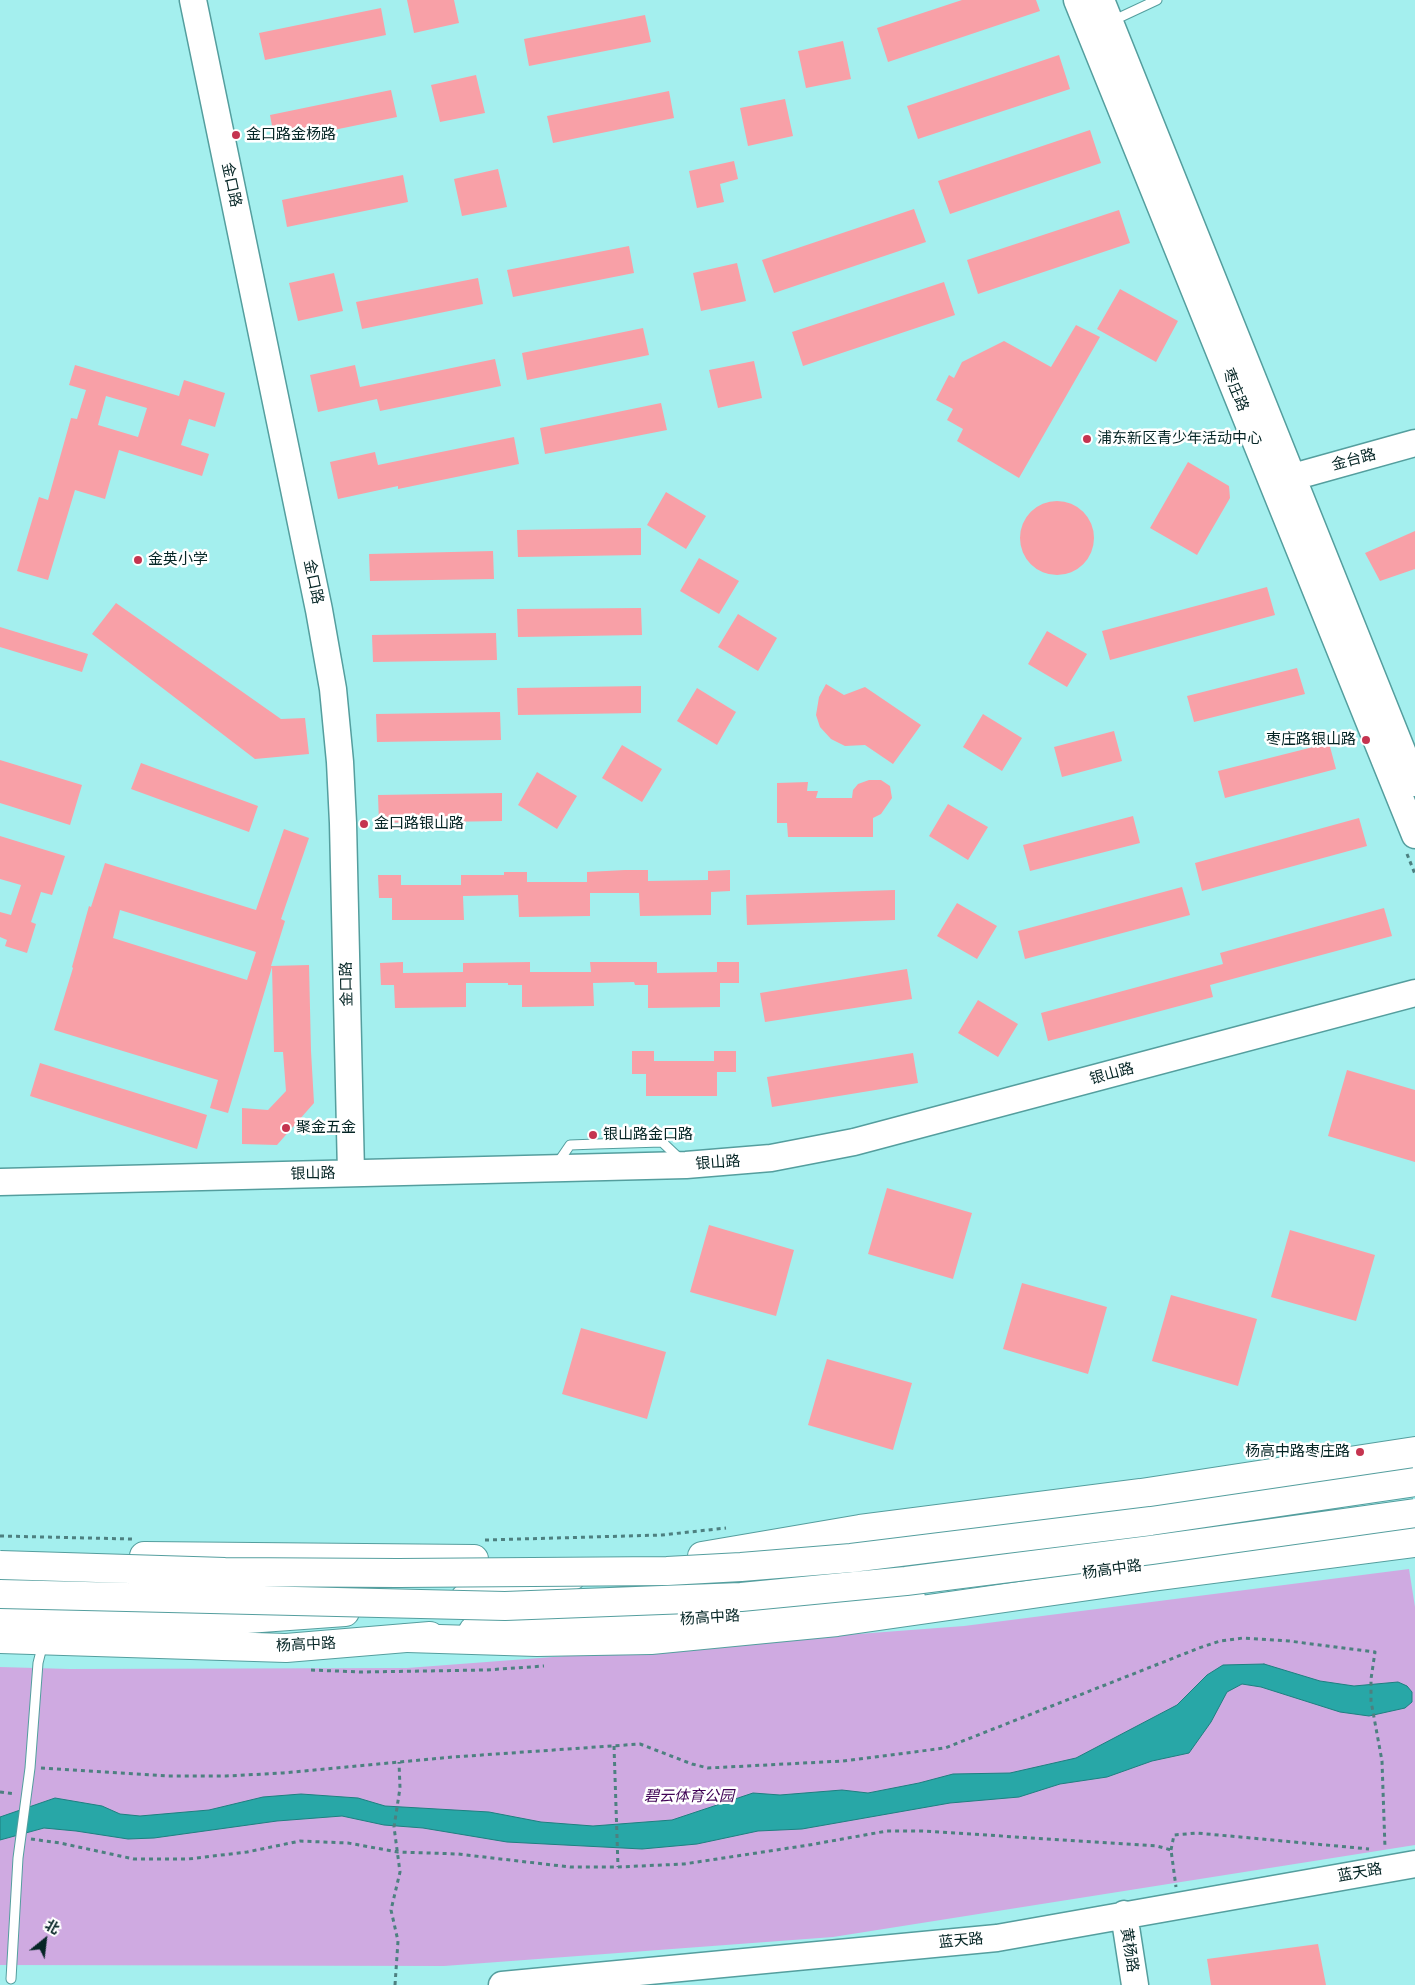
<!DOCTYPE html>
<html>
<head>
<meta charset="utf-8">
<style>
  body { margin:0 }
  #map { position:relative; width:1415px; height:1985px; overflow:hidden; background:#a4efee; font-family:"Libre Baskerville","Noto Sans SC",serif }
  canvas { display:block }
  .north { position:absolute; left:20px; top:1915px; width:50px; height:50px; -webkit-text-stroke:4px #fff; paint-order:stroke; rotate:29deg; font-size:14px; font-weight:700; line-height:20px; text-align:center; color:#052525 }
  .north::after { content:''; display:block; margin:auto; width:18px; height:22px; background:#052525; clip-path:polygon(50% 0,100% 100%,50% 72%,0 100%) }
</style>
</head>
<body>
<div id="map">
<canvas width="1415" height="1985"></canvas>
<div class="north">北</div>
</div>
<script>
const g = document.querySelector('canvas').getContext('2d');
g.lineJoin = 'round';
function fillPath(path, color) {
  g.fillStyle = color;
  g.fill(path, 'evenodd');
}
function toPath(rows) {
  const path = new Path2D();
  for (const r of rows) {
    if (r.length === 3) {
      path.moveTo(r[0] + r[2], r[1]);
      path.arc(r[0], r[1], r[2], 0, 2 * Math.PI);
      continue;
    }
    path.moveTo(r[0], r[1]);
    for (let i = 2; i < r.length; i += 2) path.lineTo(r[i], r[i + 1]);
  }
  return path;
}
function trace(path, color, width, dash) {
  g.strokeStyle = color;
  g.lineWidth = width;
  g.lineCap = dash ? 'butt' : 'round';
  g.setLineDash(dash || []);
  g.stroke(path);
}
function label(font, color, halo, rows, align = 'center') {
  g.font = font + ' "Libre Baskerville","Noto Sans SC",serif';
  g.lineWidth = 5;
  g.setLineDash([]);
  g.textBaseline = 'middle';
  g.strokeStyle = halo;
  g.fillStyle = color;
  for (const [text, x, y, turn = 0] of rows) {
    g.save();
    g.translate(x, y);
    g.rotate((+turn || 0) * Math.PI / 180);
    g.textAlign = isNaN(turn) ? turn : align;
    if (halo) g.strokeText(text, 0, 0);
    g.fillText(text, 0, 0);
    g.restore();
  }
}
const green = toPath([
  [1409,1569,1415,1607,1415,1845,833,1937,444,1966,0,1965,0,1667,70,1669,407,1668,964,1626]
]);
const water = toPath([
  [1264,1664,1320,1681,1354,1686,1398,1682,1407,1686,1412,1692,1412,1702,1405,1708,1369,1716,1340,1712,1261,1687,1242,1684,1227,1692,1211,1722,1189,1753,1152,1761,1107,1777,1060,1784,1019,1797,950,1803,802,1829,758,1831,697,1844,642,1849,507,1842,423,1828,384,1825,342,1816,277,1821,154,1838,128,1839,76,1831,44,1828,0,1840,0,1817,55,1798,102,1806,120,1814,140,1816,209,1810,263,1797,301,1794,358,1798,385,1806,489,1812,541,1822,593,1826,672,1820,753,1793,780,1795,842,1790,868,1793,919,1783,953,1774,1010,1773,1076,1758,1177,1705,1207,1675,1223,1665,1264,1664]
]);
const building = toPath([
  [407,0,454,0,459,23,414,33],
  [962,0,1036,0,1040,11,888,62,877,28],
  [381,8,386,35,265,60,259,33],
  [645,15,651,42,529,66,524,39],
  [843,41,851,79,806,88,798,51],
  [1059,55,1070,89,918,139,907,106],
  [476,75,485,113,440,122,431,85],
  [391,90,397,117,275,142,270,115],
  [669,91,674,118,553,143,547,116],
  [785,99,793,136,748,146,740,108],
  [1090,130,1101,163,950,214,938,181],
  [734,161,738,179,720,184,724,202,697,208,689,171],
  [498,169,507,207,462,216,454,179],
  [403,175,408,202,287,227,282,200],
  [914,209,926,242,774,293,762,260],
  [1119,210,1130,243,978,294,967,260],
  [629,246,634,273,513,297,507,270],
  [737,263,746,301,701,311,693,273],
  [334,273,343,311,298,321,289,283],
  [478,278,483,304,362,329,356,302],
  [944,282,955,315,803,366,792,332],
  [1120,289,1178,321,1156,362,1097,329],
  [1076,325,1100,337,1019,478,957,441,963,429,947,420,953,409,936,400,949,375,954,378,962,362,1004,341,1051,367],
  [643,328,649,355,527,380,522,353],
  [495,359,501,386,380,411,377,399,318,412,310,375,355,365,360,387],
  [754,361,762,398,718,408,709,370],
  [75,365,179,396,184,380,225,393,215,427,189,419,181,445,209,454,202,476,119,450,105,499,75,490,48,580,17,571,39,497,48,500,71,418,77,419,86,390,69,385],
  [106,396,147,408,138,437,98,425],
  [661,403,667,430,545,454,540,428],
  [514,437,519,464,398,489,398,486,338,499,330,462,375,452,378,465],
  [1188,462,1229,486,1230,498,1197,555,1150,528],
  [666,492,706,516,686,549,647,525],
  [1057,538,37],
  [641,528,641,555,518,557,517,530],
  [1415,531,1415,569,1380,581,1365,553],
  [493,551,494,579,370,581,369,554],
  [699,558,739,581,719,614,680,591],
  [1267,587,1275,615,1110,660,1102,631],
  [116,603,281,719,305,718,309,754,255,759,92,634],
  [641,608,642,635,518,637,517,609],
  [738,614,777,638,758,671,718,647],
  [0,627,88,654,82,672,0,647],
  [1047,631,1087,654,1067,687,1028,664],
  [496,633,497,660,373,662,372,635],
  [1297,668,1305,694,1194,722,1187,696],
  [826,684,844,695,865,687,921,725,893,764,865,745,845,746,831,739,820,727,816,715,819,697],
  [641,686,641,713,518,715,517,688],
  [697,688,736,712,717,745,677,721],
  [500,712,501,740,377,742,376,714],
  [983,714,1022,738,1002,771,963,747],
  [1114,731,1122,761,1062,777,1054,747],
  [1329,743,1336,769,1225,798,1218,771],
  [622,745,662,769,642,802,602,778],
  [0,760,82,785,70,825,0,803],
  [141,763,258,806,249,832,131,789],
  [537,772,577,796,557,829,518,805],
  [869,780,881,780,890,786,892,798,881,814,873,818,873,837,788,837,787,823,777,823,777,783,808,782,807,791,818,791,816,798,852,798,853,790,858,784],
  [502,793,502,821,379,823,378,795],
  [948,804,988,827,968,860,929,836],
  [1133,816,1140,843,1030,871,1023,845],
  [1359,818,1367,846,1202,891,1195,863],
  [284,829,309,838,281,919,285,921,271,966,309,965,311,1051,314,1103,277,1145,242,1144,242,1108,268,1110,286,1091,283,1052,274,1052,272,967,228,1113,210,1108,218,1080,54,1030,73,968,72,967,89,906,91,907,105,863,256,910],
  [120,910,256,952,247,980,113,938],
  [0,836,65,856,52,895,41,892,31,922,36,924,27,953,5,946,7,940,0,937,0,912,11,915,21,885,0,879],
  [625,870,648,870,648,881,708,880,708,871,730,870,730,891,711,892,711,915,640,916,639,893,590,893,590,916,519,917,518,895,463,896,464,920,392,920,392,898,379,898,378,875,401,875,401,885,461,885,461,875,504,875,504,872,527,872,527,882,587,882,587,872],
  [1182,887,1190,915,1025,959,1018,931],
  [895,890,895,920,747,925,746,895],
  [957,903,997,926,977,959,937,936],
  [1384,908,1392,936,1210,985,1213,997,1048,1041,1041,1013,1223,964,1220,953],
  [403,962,403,973,463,972,463,963,530,962,530,972,591,972,590,962,657,962,657,973,717,972,717,962,739,962,739,983,720,983,720,1007,648,1008,648,985,635,985,634,982,593,983,594,1006,522,1007,522,985,508,985,508,983,466,983,466,1007,395,1008,394,985,381,985,380,963],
  [907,969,912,999,765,1022,760,993],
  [978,1000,1018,1024,998,1057,958,1033],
  [632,1051,654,1051,654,1061,714,1061,714,1051,736,1051,736,1072,717,1072,717,1096,646,1096,646,1074,632,1074],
  [913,1053,918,1083,772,1107,767,1077],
  [40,1063,207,1115,197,1149,30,1096],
  [1347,1070,1415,1090,1415,1162,1328,1136],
  [887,1188,972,1213,953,1279,868,1254],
  [709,1225,794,1250,776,1316,690,1292],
  [1290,1230,1375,1255,1356,1321,1271,1297],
  [1022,1283,1107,1307,1088,1374,1003,1349],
  [1171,1295,1257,1319,1238,1386,1152,1361],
  [581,1328,666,1352,647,1419,562,1394],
  [827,1359,912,1383,893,1450,808,1425],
  [1318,1944,1326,1985,1211,1985,1207,1959]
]);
const path = toPath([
  [1407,854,1415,874],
  [0,1536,132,1539],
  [485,1540,662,1535,726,1528],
  [311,1670,362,1672,486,1670,544,1666],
  [614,1746,618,1867],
  [41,1768,168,1776,226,1776,283,1773,453,1757,640,1744,692,1764,708,1768,843,1761,945,1748,1199,1648,1220,1641,1243,1638,1289,1641,1375,1652,1371,1679,1371,1701,1382,1761,1385,1848],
  [0,1792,15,1794],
  [31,1839,60,1843,134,1859,188,1859,247,1852,300,1841,348,1843,398,1852,458,1854,570,1867,618,1867,684,1864,809,1845,887,1831,923,1831,1157,1846,1171,1850,1176,1887],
  [1171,1850,1174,1835,1197,1833,1369,1849],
  [395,1985,398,1941,391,1910,400,1872,394,1827,400,1788,399,1762]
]);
const lane = toPath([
  [1112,21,1157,0],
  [557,1164,570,1145,596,1144,662,1142,680,1159],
  [11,1979,18,1858,30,1768,38,1663,43,1643]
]);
const secondary = toPath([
  [193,0,319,610,333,689,340,762,343,823,351,1173],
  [1077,0,1415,835],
  [1101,0,1415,783],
  [1293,477,1415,443],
  [0,1182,686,1165,771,1158,854,1142,1415,993],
  [1124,1914,1135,1985],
  [502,1985,997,1938,1415,1864]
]);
const primary = toPath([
  [921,1536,1364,1476,1415,1467],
  [1250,1551,1415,1529],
  [144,1556,474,1559],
  [465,1598,524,1589,572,1576],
  [0,1615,247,1619,345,1612],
  [473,1631,547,1624,694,1620,830,1609,911,1598],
  [0,1639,286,1648,430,1636]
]);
const highway = toPath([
  [702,1556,860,1529,1141,1493,1415,1451],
  [407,1638,537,1642,651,1640,837,1622,1152,1577,1415,1543]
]);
const highwayBridge = toPath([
  [0,1565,225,1572,398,1573,667,1571,741,1567,851,1558,1151,1521,1415,1482],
  [0,1594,505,1606,741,1597,906,1581,1151,1550,1415,1513]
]);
const markers = [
  [236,135,5,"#c53450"],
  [1087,439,5,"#c53450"],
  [138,560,5,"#c53450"],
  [1366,740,5,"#c53450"],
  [364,824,5,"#c53450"],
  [286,1128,5,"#c53450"],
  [593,1135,5,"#c53450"],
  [1360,1452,5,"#c53450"]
];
const poiNames = [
  ["金口路金杨路",246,135],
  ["浦东新区青少年活动中心",1097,439],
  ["金英小学",148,560],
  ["枣庄路银山路",1356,740,"right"],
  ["金口路银山路",374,824],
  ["聚金五金",296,1128],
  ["银山路金口路",603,1135],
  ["杨高中路枣庄路",1350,1452,"right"]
];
const streetNames = [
  ["金口路",231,185,78],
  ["枣庄路",1235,390,68],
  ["金台路",1354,460,-15],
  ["金口路",313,582,78],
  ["金口路",347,984,-91],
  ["银山路",1112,1074,-15],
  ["银山路",718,1163,-4],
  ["银山路",313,1174,-1],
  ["杨高中路",1112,1570,-8],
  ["杨高中路",710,1618,-4],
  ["杨高中路",306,1645,-3],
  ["蓝天路",1360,1873,-10],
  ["蓝天路",961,1941,-5],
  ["黄杨路",1129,1950,81]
];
const parkNames = [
  ["碧云体育公园",689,1797]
];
fillPath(green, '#cfaae1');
fillPath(water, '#28a7a7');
trace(water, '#1e8080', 1);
fillPath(building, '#f8a0a7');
trace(lane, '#549e9e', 11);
trace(secondary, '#549e9e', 29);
trace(primary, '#549e9e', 30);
trace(highway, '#549e9e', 30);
trace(path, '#4d8080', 3, [4, 4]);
trace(lane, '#fff', 9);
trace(secondary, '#fff', 26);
trace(primary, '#fff', 28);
trace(highway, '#fff', 28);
trace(highwayBridge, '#549e9e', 30, []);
trace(highwayBridge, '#fff', 28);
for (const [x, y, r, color] of markers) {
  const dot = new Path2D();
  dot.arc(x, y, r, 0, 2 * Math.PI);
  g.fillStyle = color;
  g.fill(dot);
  trace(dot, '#fff', 2);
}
label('15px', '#052525', '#fff', poiNames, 'left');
label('15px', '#052525', '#fff', streetNames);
label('italic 15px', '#410456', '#fff', parkNames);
</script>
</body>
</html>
